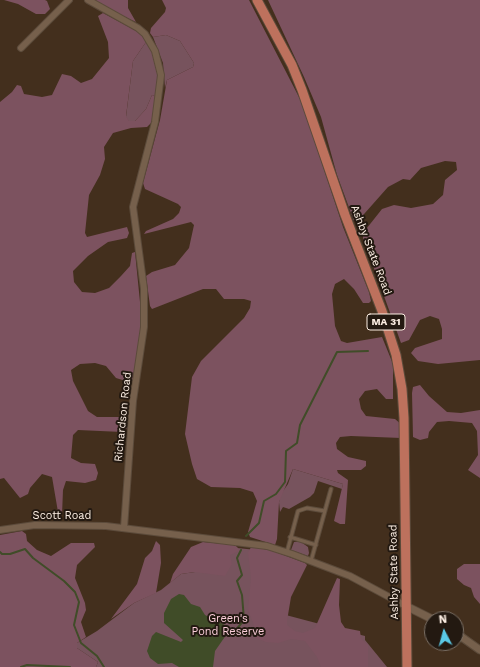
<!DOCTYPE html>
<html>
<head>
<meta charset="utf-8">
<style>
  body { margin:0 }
  #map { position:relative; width:480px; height:667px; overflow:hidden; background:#432f1d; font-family:"Work Sans",sans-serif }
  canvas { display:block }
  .north { position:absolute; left:424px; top:611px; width:40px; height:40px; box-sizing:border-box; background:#231911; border:1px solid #7a6f65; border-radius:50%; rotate:354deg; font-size:11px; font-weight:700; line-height:16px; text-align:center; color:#fdefe4 }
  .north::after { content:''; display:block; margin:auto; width:14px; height:18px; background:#5ac8e6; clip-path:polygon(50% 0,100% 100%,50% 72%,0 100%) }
</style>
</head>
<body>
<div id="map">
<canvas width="480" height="667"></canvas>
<div class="north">N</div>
</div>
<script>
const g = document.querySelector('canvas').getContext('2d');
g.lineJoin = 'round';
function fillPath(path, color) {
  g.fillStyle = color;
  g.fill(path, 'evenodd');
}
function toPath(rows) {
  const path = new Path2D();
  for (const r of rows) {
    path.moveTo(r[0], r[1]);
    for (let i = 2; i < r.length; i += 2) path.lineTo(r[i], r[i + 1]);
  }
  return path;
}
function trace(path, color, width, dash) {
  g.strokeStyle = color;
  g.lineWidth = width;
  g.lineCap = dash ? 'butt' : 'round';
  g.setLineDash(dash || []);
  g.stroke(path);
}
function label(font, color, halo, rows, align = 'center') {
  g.font = font + ' "Work Sans",sans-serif';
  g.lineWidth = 4;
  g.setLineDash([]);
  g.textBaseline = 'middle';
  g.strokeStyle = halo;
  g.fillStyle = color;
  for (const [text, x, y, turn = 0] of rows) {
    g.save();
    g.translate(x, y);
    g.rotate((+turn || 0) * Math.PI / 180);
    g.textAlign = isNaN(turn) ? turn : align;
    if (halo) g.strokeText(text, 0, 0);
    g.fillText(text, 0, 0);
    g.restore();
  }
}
const green = toPath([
  [166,35,180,41,194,63,193,67,167,80,165,88,163,63,153,37],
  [146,42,150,46,157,64,159,79,157,97,152,95,146,109,135,121,129,122,126,117,133,61],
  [293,469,343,484,342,489,318,481,314,493,310,497,289,509,283,507,280,512,279,502,281,494,288,484],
  [294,542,301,542,308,547,309,553,308,556,291,550],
  [218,546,276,552,267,610,365,636,365,640,387,667,96,667,98,662,77,648,77,643,97,631,134,603,161,590,181,574,195,572]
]);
const forest = toPath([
  [4,0,45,0,47,1,50,9,45,14,36,14,18,4],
  [95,0,128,0,128,8,136,22,103,7],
  [162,0,249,0,302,103,343,227,369,292,371,301,369,303,363,303,354,289,344,279,335,284,332,294,335,326,341,341,347,343,382,337,393,364,393,399,386,399,377,389,365,391,359,399,361,409,366,416,395,419,402,425,401,438,351,436,340,437,336,443,337,449,348,457,366,461,366,466,361,470,337,470,338,473,348,480,345,524,340,524,334,521,343,484,293,469,279,502,277,539,275,545,250,537,248,532,257,501,253,492,240,488,211,487,197,479,192,464,185,434,192,377,201,361,244,318,250,308,251,301,244,299,224,299,216,289,203,289,152,309,150,306,146,276,152,272,175,265,189,248,194,225,191,222,144,234,146,231,173,219,179,213,181,207,178,204,145,189,143,183,160,120,167,80,193,67,194,63,180,41,166,35,153,37,150,33,151,28,165,12,166,8],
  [268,0,480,0,480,360,438,364,418,361,411,353,415,348,442,339,442,329,439,319,430,316,420,320,409,340,401,343,363,238,363,233,382,209,394,205,411,208,433,204,443,195,445,180,457,170,456,162,445,161,421,168,410,180,403,179,388,187,357,222,354,221,337,175,321,117,304,77],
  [103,13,142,34,146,42,133,61,126,116,129,121,135,121,146,109,152,95,157,97,152,122,147,127,131,128,113,133,104,147,105,159,100,175,89,195,85,233,87,237,127,227,129,233,127,238,108,242,88,256,73,271,74,282,82,292,95,293,109,288,121,276,130,266,132,253,135,252,142,322,133,380,129,382,116,378,106,366,95,363,80,364,71,370,73,381,88,411,97,417,119,417,125,423,127,428,122,432,78,430,73,435,71,458,81,463,95,464,98,473,96,480,85,483,66,481,63,490,62,515,58,512,52,477,42,474,30,488,28,494,20,498,4,478,0,479,0,102,12,92,17,85,21,86,24,94,42,97,52,95,62,74,71,76,81,83,92,79,109,58,108,42,98,16],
  [420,385,429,396,447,412,461,413,480,410,480,478,468,470,478,455,477,431,472,423,449,421,437,422,429,432,428,438,420,440,413,437,412,393,413,387],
  [22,531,26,534,27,541,37,550,51,556,71,543,94,543,95,547,77,565,75,578,85,603,86,610,81,622,86,637,77,643,77,648,98,662,96,667,0,667,0,535],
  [156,541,160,545,161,563,156,593,134,603,111,619,137,584,145,558,152,551],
  [203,542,235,545,238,548,239,551,230,555,232,564,225,576,195,572,181,574,170,583,173,574,191,547],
  [251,547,270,550,305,563,307,565,291,597,287,621,287,625,295,631,303,633,315,628,337,578,340,579,339,605,341,622,345,628,360,631,361,639,368,645,368,667,321,667,317,657,305,641,291,639,278,643,266,642,254,637,254,625,248,610,251,578,248,553],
  [464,564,480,564,480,604,474,597,471,588,464,585,457,579,457,569]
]);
const water = toPath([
  [179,594,184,595,191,604,200,607,205,615,231,628,215,651,213,667,179,667,172,663,158,664,150,658,147,651,152,636,156,632,181,642,183,640,164,623,164,613,171,599]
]);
const stream = toPath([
  [246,536,259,523,264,501,276,494,285,482,286,451,297,443,300,425,337,352,368,351],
  [0,552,2,554,10,554,25,549,33,558,64,581,75,592,79,602,74,625,81,643,97,656,104,667],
  [225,635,235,631,244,620,242,595,237,581,242,575,237,558,241,550],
  [21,667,27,665,70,667]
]);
const service = toPath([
  [290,537,316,545],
  [287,552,298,511,307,508,325,511],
  [311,561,331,489]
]);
const minor = toPath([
  [88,0,138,28,145,34,155,51,161,75,155,122,133,207,144,289,144,327,133,401,124,528],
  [21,48,69,0],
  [0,530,35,525,106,526,267,546,292,554,350,576,406,606]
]);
const tertiary = toPath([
  [406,606,432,619],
  [456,633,480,650]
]);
const primary = toPath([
  [257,0,292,65,302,90,345,215,382,311,396,355,402,389,404,418,407,667]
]);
const shields = [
  [386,322,38]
];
const shieldNames = [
  ["MA 31",386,322]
];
const streetNames = [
  ["Ashby State Road",371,250,69],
  ["Richardson Road",123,417,-84],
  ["Scott Road",62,516],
  ["Ashby State Road",394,572,-91]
];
const parkNames = [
  ["Green's",228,619],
  ["Pond Reserve",228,632]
];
fillPath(green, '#77535d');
fillPath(forest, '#7c525f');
fillPath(water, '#404c28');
trace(stream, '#404c28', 2);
trace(service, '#5c4b3b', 5);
trace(minor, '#5c4b3b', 8);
trace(tertiary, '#5c4b3b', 9);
trace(primary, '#5c4b3b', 11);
trace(service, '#76604c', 3);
trace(minor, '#76604c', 6);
trace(tertiary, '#76604c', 7);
trace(primary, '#bd715d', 9);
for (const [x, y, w] of shields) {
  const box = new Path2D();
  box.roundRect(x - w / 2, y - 8, w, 16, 3);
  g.fillStyle = '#231911';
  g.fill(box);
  trace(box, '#fdefe4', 1);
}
label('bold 10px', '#fdefe4', null, shieldNames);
label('11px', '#fdefe4', '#231911', streetNames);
label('11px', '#fbceda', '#231911', parkNames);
</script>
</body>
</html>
